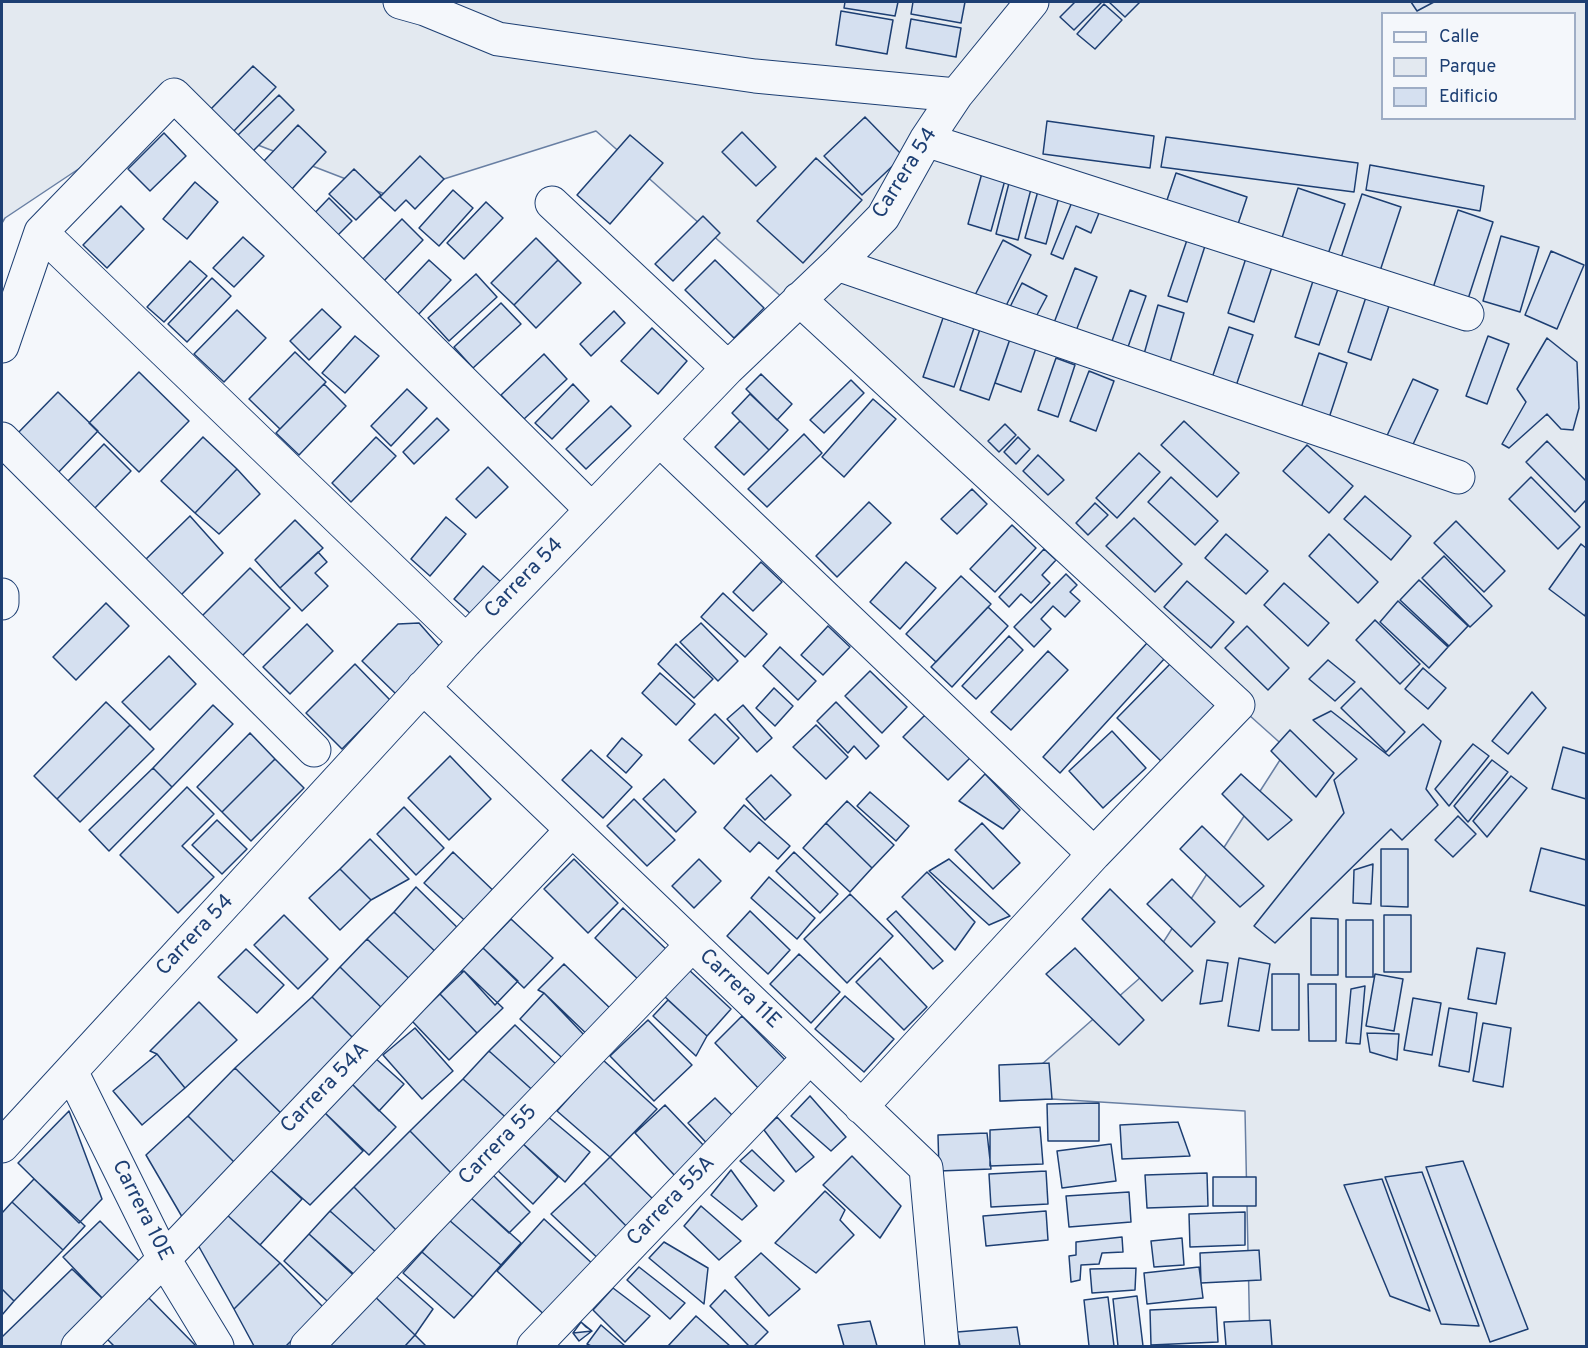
<!DOCTYPE html>
<html>
<head>
<meta charset="utf-8">
<style>
  body { margin:0 }
  #map { position:relative; width:1588px; height:1348px; overflow:hidden; background:#f4f7fb; font-family:Overpass,sans-serif }
  canvas { display:block }
  .frame { position:absolute; inset:0; border:3px solid #1d3f73; pointer-events:none }
  .legend { position:absolute; left:1381px; top:12px; width:195px; height:108px; box-sizing:border-box; background:#f4f7fb; border:2px solid #9eadc5; margin:0; padding:8px 10px; list-style:none; font-size:18px; color:#1d3f73 }
  .legend li { display:flex; align-items:center; gap:12px; height:30px }
  .legend b { width:30px; border:2px solid #9eadc5 }
</style>
</head>
<body>
<div id="map">
<canvas width="1588" height="1348"></canvas>
<div class="frame"></div>
<ul class="legend">
<li><b style="height:8px;background:#f4f7fb"></b>Calle</li>
<li><b style="height:16px;background:#e3e9f0"></b>Parque</li>
<li><b style="height:16px;background:#d5e0f0"></b>Edificio</li>
</ul>
</div>
<script>
const g = document.querySelector('canvas').getContext('2d');
g.lineJoin = 'round';
function fillPath(path, color) {
  g.fillStyle = color;
  g.fill(path, 'evenodd');
}
function toPath(rows) {
  const path = new Path2D();
  for (const r of rows) {
    path.moveTo(r[0], r[1]);
    for (let i = 2; i < r.length; i += 2) path.lineTo(r[i], r[i + 1]);
  }
  return path;
}
function trace(path, color, width, dash) {
  g.strokeStyle = color;
  g.lineWidth = width;
  g.lineCap = dash ? 'butt' : 'round';
  g.setLineDash(dash || []);
  g.stroke(path);
}
function label(font, color, halo, rows, align = 'center') {
  g.font = font + ' Overpass,sans-serif';
  g.lineWidth = 4.5;
  g.setLineDash([]);
  g.textBaseline = 'middle';
  g.strokeStyle = halo;
  g.fillStyle = color;
  for (const [text, x, y, turn = 0] of rows) {
    g.save();
    g.translate(x, y);
    g.rotate((+turn || 0) * Math.PI / 180);
    g.textAlign = isNaN(turn) ? turn : align;
    if (halo) g.strokeText(text, 0, 0);
    g.fillText(text, 0, 0);
    g.restore();
  }
}
const green = toPath([
  [2,2,1586,2,1586,1346,1250,1346,1245,1111,1052,1099,1000,1101,1141,977,1287,749,596,131,390,196,167,110,5,218,2,223,2,2],
  [1382,14,1574,14,1574,118,1382,118,1382,14]
]);
const building = toPath([
  [845,2,898,2,895,16,844,8,845,2],
  [913,2,965,2,961,23,911,14,913,2],
  [1075,2,1102,2,1074,30,1060,17,1075,2],
  [1109,2,1140,2,1125,17,1109,2],
  [1411,2,1434,2,1417,11,1411,2],
  [1104,4,1122,20,1095,49,1077,34,1104,4],
  [841,11,893,20,887,54,836,45,841,11],
  [911,19,961,28,956,57,906,48,911,19],
  [253,66,276,87,232,133,209,111,253,66],
  [279,95,294,110,252,152,237,136,279,95],
  [865,117,903,156,862,195,824,156,865,117],
  [1047,121,1154,136,1150,168,1043,154,1047,121],
  [298,125,326,152,292,189,263,162,298,125],
  [742,132,776,167,756,186,722,152,742,132],
  [164,133,186,156,150,191,128,169,164,133],
  [630,135,663,163,610,224,577,195,630,135],
  [1166,137,1358,163,1354,192,1161,167,1166,137],
  [420,156,444,179,415,209,406,200,395,211,380,197,420,156],
  [816,158,862,200,803,263,757,221,816,158],
  [1370,165,1484,186,1480,211,1366,190,1370,165],
  [354,169,381,195,356,220,329,194,354,169],
  [982,173,1005,180,991,231,968,224,982,173],
  [1176,173,1247,197,1237,227,1166,203,1176,173],
  [195,182,218,202,187,239,163,219,195,182],
  [1009,183,1031,189,1018,240,996,234,1009,183],
  [1298,188,1345,204,1326,260,1280,244,1298,188],
  [453,190,473,208,439,246,419,228,453,190],
  [1038,191,1059,197,1046,244,1025,238,1038,191],
  [1362,194,1401,207,1380,271,1341,258,1362,194],
  [1074,197,1101,208,1091,233,1076,226,1063,259,1051,254,1074,197],
  [329,198,352,221,331,242,308,220,329,198],
  [486,202,503,218,464,259,447,243,486,202],
  [121,206,144,229,107,268,83,245,121,206],
  [1458,210,1493,222,1468,299,1433,288,1458,210],
  [703,216,720,233,673,281,655,264,703,216],
  [402,219,423,240,381,284,359,263,402,219],
  [1501,236,1539,247,1520,312,1483,301,1501,236],
  [243,237,264,256,234,287,213,268,243,237],
  [536,238,558,260,514,305,491,283,536,238],
  [1003,240,1031,255,1002,314,973,299,1003,240],
  [1187,240,1205,246,1187,302,1168,296,1187,240],
  [1551,251,1584,265,1557,329,1525,315,1551,251],
  [1247,255,1273,264,1254,322,1228,313,1247,255],
  [429,260,451,280,416,317,394,297,429,260],
  [558,260,581,283,536,328,514,305,558,260],
  [715,260,764,308,734,338,685,290,715,260],
  [190,261,207,276,164,322,147,307,190,261],
  [1075,268,1097,277,1074,336,1052,328,1075,268],
  [476,274,497,297,449,341,428,318,476,274],
  [212,278,231,296,187,342,168,324,212,278],
  [1313,281,1338,289,1319,345,1295,337,1313,281],
  [1022,283,1047,296,1031,326,1007,313,1022,283],
  [1130,290,1146,296,1128,347,1112,341,1130,290],
  [1366,297,1389,306,1371,360,1348,352,1366,297],
  [501,303,521,324,473,368,454,347,501,303],
  [1158,305,1184,313,1170,362,1144,354,1158,305],
  [322,309,341,327,309,360,290,341,322,309],
  [237,310,266,338,224,382,194,354,237,310],
  [614,311,625,323,591,356,580,344,614,311],
  [943,318,974,328,954,387,923,377,943,318],
  [981,326,1011,336,989,400,960,390,981,326],
  [1229,327,1253,335,1235,389,1211,381,1229,327],
  [652,328,687,361,658,394,621,361,652,328],
  [355,336,379,356,345,393,322,373,355,336],
  [1011,336,1037,345,1021,392,995,383,1011,336],
  [1488,336,1509,344,1487,404,1466,396,1488,336],
  [1547,338,1577,362,1579,408,1573,430,1561,429,1547,414,1509,448,1502,444,1526,402,1517,389,1547,338],
  [295,352,326,382,280,429,249,399,295,352],
  [1319,353,1347,363,1328,421,1300,411,1319,353],
  [544,354,567,379,524,419,501,395,544,354],
  [1056,358,1075,365,1058,417,1038,410,1056,358],
  [1089,371,1114,381,1096,431,1070,421,1089,371],
  [139,372,189,421,139,472,89,423,139,372],
  [761,374,792,404,777,420,746,389,761,374],
  [1413,379,1438,390,1410,451,1385,440,1413,379],
  [851,380,864,393,824,433,810,420,851,380],
  [324,384,346,406,299,455,276,433,324,384],
  [573,384,589,401,552,439,535,423,573,384],
  [407,389,427,408,391,446,371,426,407,389],
  [58,392,98,431,53,478,12,439,58,392],
  [750,394,788,430,769,450,732,413,750,394],
  [873,399,896,419,844,477,822,457,873,399],
  [611,406,631,426,586,469,566,449,611,406],
  [437,418,449,430,414,464,403,452,437,418],
  [740,421,769,450,744,475,715,447,740,421],
  [1184,421,1239,473,1217,497,1161,445,1184,421],
  [1005,424,1016,435,999,452,988,441,1005,424],
  [804,434,822,453,767,507,748,489,804,434],
  [203,437,237,469,195,513,161,481,203,437],
  [376,437,396,456,351,502,332,483,376,437],
  [1018,437,1030,449,1016,464,1004,452,1018,437],
  [1547,441,1586,481,1586,500,1575,512,1526,462,1547,441],
  [104,444,131,471,91,512,64,485,104,444],
  [1307,445,1353,486,1329,513,1283,471,1307,445],
  [1139,453,1160,472,1117,518,1096,498,1139,453],
  [1038,455,1064,480,1048,495,1023,471,1038,455],
  [488,467,508,487,476,518,456,499,488,467],
  [237,469,260,494,219,534,195,513,237,469],
  [1171,477,1218,521,1195,545,1148,502,1171,477],
  [1531,477,1580,527,1558,549,1509,499,1531,477],
  [972,489,987,504,957,534,941,519,972,489],
  [1365,496,1411,536,1391,560,1344,519,1365,496],
  [869,502,891,523,837,577,816,556,869,502],
  [1095,503,1108,515,1088,535,1076,523,1095,503],
  [190,516,223,553,180,596,143,562,190,516],
  [446,517,466,534,430,576,411,559,446,517],
  [1134,518,1182,564,1155,592,1106,546,1134,518],
  [295,520,323,548,280,588,255,560,295,520],
  [1456,521,1505,571,1484,592,1434,543,1456,521],
  [1012,525,1036,548,995,592,970,569,1012,525],
  [1226,534,1268,571,1246,594,1205,558,1226,534],
  [1329,534,1378,582,1358,603,1309,556,1329,534],
  [1581,544,1586,548,1586,612,1585,616,1549,589,1581,544],
  [1044,549,1056,560,1042,575,1050,583,1031,603,1021,594,1009,607,999,597,1044,549],
  [318,552,327,562,315,573,328,586,302,611,280,588,318,552],
  [1444,556,1492,606,1470,627,1422,578,1444,556],
  [761,562,782,582,753,611,733,592,761,562],
  [906,562,936,588,900,629,870,602,906,562],
  [483,566,501,582,472,615,454,599,483,566],
  [250,568,290,608,242,656,202,616,250,568],
  [1066,574,1077,585,1070,592,1080,601,1065,617,1053,606,1041,619,1051,629,1034,647,1014,627,1066,574],
  [961,576,991,604,936,662,906,634,961,576],
  [1419,580,1468,626,1449,646,1400,600,1419,580],
  [1187,581,1234,622,1211,648,1164,607,1187,581],
  [1284,583,1329,623,1308,646,1264,605,1284,583],
  [723,593,767,634,745,657,701,617,723,593],
  [1398,601,1448,647,1429,668,1380,622,1398,601],
  [106,603,129,626,76,680,53,657,106,603],
  [988,607,1008,626,952,687,931,667,988,607],
  [1375,620,1420,664,1400,684,1356,640,1375,620],
  [419,623,441,648,396,694,362,661,398,624,419,623],
  [701,623,738,661,718,681,680,642,701,623],
  [307,624,333,651,290,694,263,667,307,624],
  [828,626,850,647,823,675,801,655,828,626],
  [1247,626,1289,668,1268,690,1225,648,1247,626],
  [1009,636,1023,650,976,699,962,686,1009,636],
  [1147,643,1165,658,1060,773,1043,757,1147,643],
  [676,644,713,679,694,698,658,664,676,644],
  [780,647,816,681,798,700,763,666,780,647],
  [1048,651,1068,670,1011,730,991,712,1048,651],
  [169,656,196,684,150,730,122,702,169,656],
  [1174,660,1223,707,1165,765,1117,718,1174,660],
  [1328,660,1355,682,1335,701,1309,679,1328,660],
  [355,664,390,700,342,749,306,713,355,664],
  [1423,668,1446,688,1428,709,1405,689,1423,668],
  [870,671,907,707,882,733,845,696,870,671],
  [660,673,695,704,676,725,642,693,660,673],
  [774,688,793,706,775,726,756,708,774,688],
  [1361,688,1405,732,1386,752,1341,708,1361,688],
  [1532,692,1546,708,1508,754,1492,741,1532,692],
  [106,702,130,725,57,799,34,776,106,702],
  [836,702,879,746,866,759,854,746,848,753,817,721,836,702],
  [213,705,233,724,172,787,153,768,213,705],
  [743,705,772,738,757,752,727,719,743,705],
  [1331,711,1389,756,1423,724,1441,741,1426,789,1438,805,1402,840,1391,829,1275,943,1254,926,1344,813,1334,780,1357,759,1313,720,1331,711],
  [715,714,739,738,714,764,689,740,715,714],
  [925,715,970,758,948,780,903,737,925,715],
  [130,725,154,749,80,822,57,799,130,725],
  [816,725,848,757,826,779,793,747,816,725],
  [1290,730,1334,773,1316,797,1271,751,1290,730],
  [1112,731,1146,768,1103,808,1069,771,1112,731],
  [250,733,275,759,222,812,197,787,250,733],
  [622,738,642,755,626,773,607,756,622,738],
  [1473,744,1489,756,1449,806,1435,789,1473,744],
  [1563,747,1586,754,1586,799,1552,789,1563,747],
  [591,750,632,787,603,818,562,780,591,750],
  [450,756,491,799,449,840,408,798,450,756],
  [275,759,304,788,251,841,222,812,275,759],
  [1492,760,1508,772,1468,822,1454,806,1492,760],
  [153,768,172,787,109,851,89,830,153,768],
  [985,774,1020,810,1003,829,959,801,985,774],
  [1241,774,1292,820,1268,840,1222,794,1241,774],
  [771,775,791,795,765,820,746,799,771,775],
  [1511,776,1527,788,1487,837,1473,821,1511,776],
  [664,779,696,812,676,832,643,799,664,779],
  [187,787,214,814,182,846,214,877,178,913,120,855,187,787],
  [870,792,909,826,896,841,857,806,870,792],
  [634,799,675,840,647,866,607,826,634,799],
  [847,801,894,845,872,868,826,823,847,801],
  [744,805,790,846,778,859,759,842,750,852,724,828,744,805],
  [404,807,444,848,416,875,377,834,404,807],
  [1458,816,1476,834,1453,857,1435,840,1458,816],
  [217,820,247,849,222,874,192,845,217,820],
  [826,823,872,868,850,892,803,848,826,823],
  [982,823,1020,863,993,889,955,850,982,823],
  [1202,826,1264,886,1240,907,1180,849,1202,826],
  [370,839,409,879,371,900,340,869,370,839],
  [1541,848,1586,860,1586,906,1530,891,1541,848],
  [1381,849,1408,849,1408,907,1381,906,1381,849],
  [453,852,501,898,473,928,424,883,453,852],
  [794,852,838,894,820,913,776,871,794,852],
  [574,859,618,903,588,933,544,889,574,859],
  [699,859,721,881,694,908,672,886,699,859],
  [949,859,1010,916,989,925,929,871,949,859],
  [1373,864,1371,904,1353,903,1354,870,1373,864],
  [340,869,371,900,340,930,309,898,340,869],
  [927,872,975,922,955,950,902,897,927,872],
  [769,877,815,918,797,939,751,898,769,877],
  [1172,879,1215,922,1191,947,1147,904,1172,879],
  [416,887,465,935,442,958,394,912,416,887],
  [1110,889,1193,971,1162,1001,1082,919,1110,889],
  [850,894,893,936,847,983,804,939,850,894],
  [623,908,669,952,641,982,595,938,623,908],
  [750,911,790,950,768,974,727,936,750,911],
  [896,911,943,961,933,969,887,919,896,911],
  [394,912,442,958,417,986,367,939,394,912],
  [284,915,328,959,298,989,254,945,284,915],
  [1384,915,1411,915,1411,972,1384,972,1384,915],
  [1311,918,1338,919,1338,975,1311,975,1311,918],
  [511,919,553,958,524,988,483,948,511,919],
  [1346,920,1373,920,1373,977,1346,977,1346,920],
  [367,939,417,986,388,1014,340,967,367,939],
  [483,948,518,981,495,1005,464,971,460,972,483,948],
  [1075,948,1144,1020,1119,1045,1046,974,1075,948],
  [1477,948,1505,953,1496,1004,1468,999,1477,948],
  [246,949,284,985,257,1013,218,977,246,949],
  [799,954,840,992,811,1023,770,984,799,954],
  [880,958,927,1007,904,1030,856,982,880,958],
  [1239,958,1270,964,1259,1031,1228,1026,1239,958],
  [1207,960,1228,963,1222,1001,1200,1004,1207,960],
  [564,964,612,1010,586,1037,544,993,538,990,564,964],
  [340,967,388,1014,359,1044,312,997,340,967],
  [688,969,731,1009,707,1036,664,996,688,969],
  [464,971,503,1008,477,1033,440,994,464,971],
  [1272,974,1299,974,1299,1030,1272,1030,1272,974],
  [1375,974,1403,979,1394,1031,1366,1026,1375,974],
  [1308,984,1336,984,1336,1041,1309,1041,1308,984],
  [1365,986,1360,1044,1346,1043,1351,989,1365,986],
  [544,993,595,1042,571,1066,520,1019,544,993],
  [440,994,477,1033,449,1060,412,1021,440,994],
  [845,996,894,1039,864,1072,815,1029,845,996],
  [312,997,359,1044,288,1120,235,1068,312,997],
  [1413,998,1441,1003,1432,1055,1404,1050,1413,998],
  [668,1000,707,1036,696,1056,653,1016,668,1000],
  [199,1002,237,1040,185,1088,157,1054,150,1051,199,1002],
  [1449,1008,1477,1013,1469,1072,1439,1066,1449,1008],
  [742,1016,790,1065,762,1092,715,1043,742,1016],
  [648,1020,692,1065,654,1101,610,1056,648,1020],
  [1483,1023,1511,1028,1503,1087,1473,1081,1483,1023],
  [515,1025,560,1068,538,1095,489,1051,515,1025],
  [415,1028,453,1071,422,1099,383,1055,415,1028],
  [1367,1033,1399,1034,1397,1060,1370,1052,1367,1033],
  [489,1051,538,1095,512,1123,463,1079,489,1051],
  [157,1054,185,1088,142,1125,113,1091,157,1054],
  [374,1057,404,1084,379,1111,350,1082,374,1057],
  [603,1060,657,1109,610,1157,557,1111,603,1060],
  [1049,1063,1052,1099,1000,1101,999,1065,1049,1063],
  [235,1068,288,1120,240,1168,188,1116,235,1068],
  [463,1079,512,1123,454,1176,410,1131,463,1079],
  [350,1082,396,1127,369,1155,322,1110,350,1082],
  [810,1096,846,1137,831,1151,791,1116,810,1096],
  [715,1098,740,1123,713,1150,688,1123,715,1098],
  [1099,1103,1099,1141,1048,1141,1047,1104,1099,1103],
  [665,1105,707,1149,677,1178,635,1133,665,1105],
  [322,1110,363,1151,310,1205,268,1168,322,1110],
  [69,1111,102,1199,79,1223,18,1163,69,1111],
  [546,1115,590,1152,565,1182,521,1142,546,1115],
  [188,1116,240,1168,188,1227,146,1155,188,1116],
  [777,1117,814,1157,796,1172,764,1130,777,1117],
  [1178,1122,1190,1156,1122,1159,1120,1125,1178,1122],
  [1040,1127,1043,1164,990,1166,990,1130,1040,1127],
  [410,1131,454,1176,398,1232,354,1187,410,1131],
  [987,1133,991,1169,939,1171,938,1135,987,1133],
  [521,1142,558,1177,533,1204,495,1168,521,1142],
  [1111,1144,1116,1181,1062,1188,1057,1151,1111,1144],
  [752,1150,784,1181,774,1191,740,1161,752,1150],
  [852,1156,901,1206,880,1238,823,1185,852,1156],
  [610,1157,659,1205,632,1232,584,1183,610,1157],
  [1463,1161,1528,1329,1490,1342,1426,1167,1463,1161],
  [268,1168,302,1199,260,1245,226,1214,268,1168],
  [731,1170,757,1206,742,1220,711,1195,731,1170],
  [1046,1171,1048,1204,991,1207,989,1174,1046,1171],
  [490,1172,530,1212,509,1233,470,1197,490,1172],
  [1422,1172,1479,1326,1441,1324,1385,1177,1422,1172],
  [1207,1173,1208,1206,1147,1208,1145,1175,1207,1173],
  [1213,1177,1256,1177,1256,1206,1213,1206,1213,1177],
  [34,1179,85,1226,63,1250,12,1202,34,1179],
  [1382,1179,1430,1311,1390,1296,1344,1185,1382,1179],
  [584,1183,632,1232,604,1264,551,1214,584,1183],
  [354,1187,398,1232,378,1254,330,1211,354,1187],
  [825,1191,845,1210,840,1220,854,1235,816,1273,775,1243,825,1191],
  [1129,1192,1131,1222,1069,1227,1066,1196,1129,1192],
  [470,1197,521,1243,501,1265,449,1220,470,1197],
  [12,1202,63,1250,14,1301,2,1289,2,1213,12,1202],
  [701,1206,741,1241,719,1260,684,1226,701,1206],
  [330,1211,378,1254,357,1277,309,1234,330,1211],
  [1046,1211,1048,1240,986,1246,983,1216,1046,1211],
  [1245,1212,1245,1245,1190,1247,1189,1214,1245,1212],
  [226,1214,280,1263,234,1309,198,1245,226,1214],
  [544,1219,596,1267,549,1319,497,1271,544,1219],
  [449,1220,501,1265,473,1297,422,1252,449,1220],
  [100,1221,143,1265,106,1302,63,1257,100,1221],
  [309,1234,364,1285,339,1312,284,1261,309,1234],
  [1122,1237,1123,1252,1102,1253,1099,1264,1081,1265,1080,1280,1071,1282,1069,1256,1076,1255,1076,1242,1122,1237],
  [1182,1238,1184,1265,1154,1267,1151,1241,1182,1238],
  [664,1242,708,1268,704,1304,649,1258,664,1242],
  [1259,1250,1261,1280,1201,1283,1200,1253,1259,1250],
  [422,1252,473,1297,454,1318,403,1273,422,1252],
  [761,1253,800,1289,769,1316,735,1277,761,1253],
  [280,1263,324,1308,286,1346,254,1346,234,1309,280,1263],
  [639,1267,685,1303,670,1319,627,1280,639,1267],
  [1199,1267,1203,1298,1147,1304,1144,1273,1199,1267],
  [1136,1268,1135,1290,1092,1293,1090,1269,1136,1268],
  [72,1269,106,1302,72,1346,2,1346,2,1337,72,1269],
  [388,1269,433,1309,415,1335,368,1290,388,1269],
  [613,1288,650,1316,625,1342,593,1310,613,1288],
  [2,1289,14,1301,2,1315,2,1289],
  [368,1290,415,1335,405,1346,321,1346,368,1290],
  [725,1290,768,1332,754,1346,749,1346,710,1306,725,1290],
  [143,1292,196,1346,114,1346,101,1333,143,1292],
  [1137,1296,1143,1346,1118,1346,1113,1299,1137,1296],
  [1108,1297,1114,1346,1089,1346,1084,1300,1108,1297],
  [1216,1307,1218,1342,1151,1345,1150,1310,1216,1307],
  [696,1316,730,1346,668,1346,696,1316],
  [1270,1320,1272,1346,1226,1346,1224,1322,1270,1320],
  [870,1321,877,1346,844,1346,838,1325,870,1321],
  [581,1322,586,1327,592,1331,573,1333,581,1322],
  [581,1322,592,1331,579,1341,573,1333,581,1322],
  [601,1325,625,1346,591,1346,587,1344,601,1325],
  [1017,1327,1020,1346,960,1346,957,1332,1017,1327],
  [415,1335,426,1346,405,1346,415,1335]
]);
const minor = toPath([
  [400,2,425,9,498,39,755,76,956,95],
  [926,140,1467,314],
  [552,203,728,368],
  [41,232,466,641],
  [837,264,1458,477],
  [799,299,1238,705,1094,854,861,1107],
  [2,346,41,232,174,95,591,509],
  [2,439,314,750],
  [660,440,1094,854],
  [2,595,2,603],
  [423,687,926,1168,942,1346],
  [71,1071,164,1259,217,1346],
  [2,1146,466,641,728,368,837,264,883,217,926,140,956,95,1032,2],
  [78,1346,164,1259,572,830],
  [307,1346,692,945],
  [534,1346,810,1057]
]);
const streetNames = [
  ["Carrera 54",906,174,-58],
  ["Carrera 54",525,579,-46],
  ["Carrera 54",196,936,-47],
  ["Carrera 11E",739,990,44],
  ["Carrera 54A",326,1089,-46],
  ["Carrera 55",499,1146,-46],
  ["Carrera 55A",672,1202,-46],
  ["Carrera 10E",141,1211,63]
];
fillPath(green, '#e3e9f0');
trace(green, '#687fa3', 1.5);
fillPath(building, '#d5e0f0');
trace(building, '#1d3f73', 1.5);
trace(minor, '#1d3f73', 35);
trace(minor, '#f4f7fb', 33);
label('21px', '#1d3f73', '#f4f7fb', streetNames);
</script>
</body>
</html>
